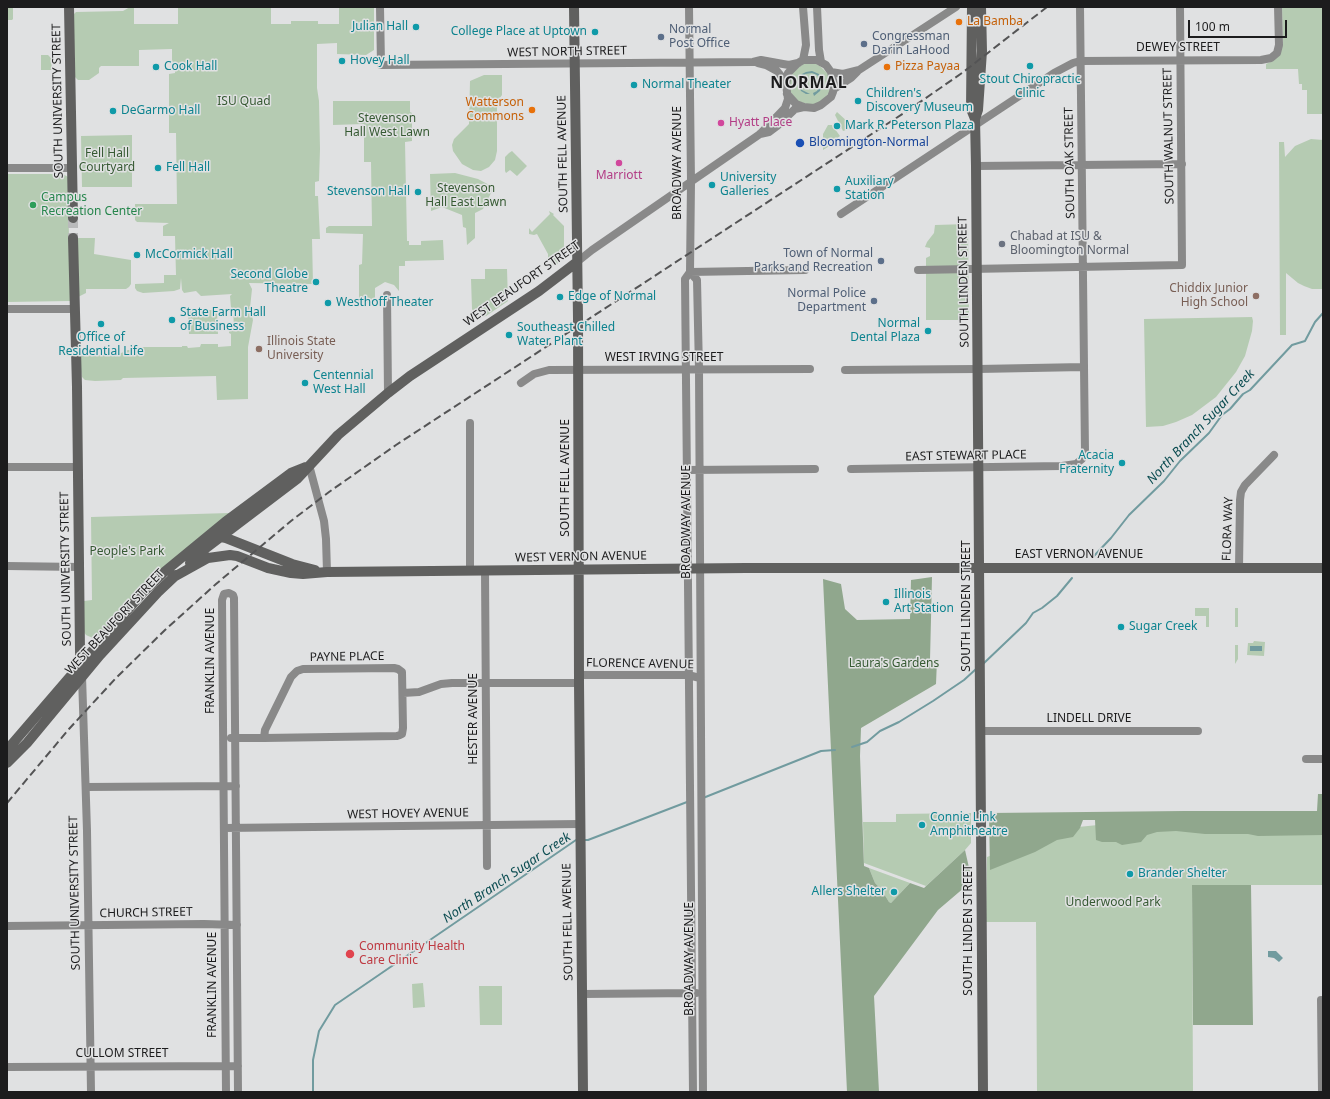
<!DOCTYPE html>
<html>
<head>
<meta charset="utf-8">
<style>
  body { margin:0 }
  #map { position:relative; width:1330px; height:1099px; overflow:hidden; background:#e0e1e2; font-family:"Noto Sans",sans-serif }
  canvas { display:block }
  .frame { position:absolute; inset:0; border:8px solid #1c1c1d; pointer-events:none }
  .scale { position:absolute; left:1188px; top:20px; width:99px; height:18px; box-sizing:border-box; border:2px solid #1c1c1d; border-top:0; padding-left:5px; font-size:12px; line-height:14px; white-space:nowrap; color:#1c1c1d; -webkit-text-stroke:3px #e0e1e2; paint-order:stroke }
</style>
</head>
<body>
<div id="map">
<canvas width="1330" height="1099"></canvas>
<div class="frame"></div>
<div class="scale">100 m</div>
</div>
<script>
const g = document.querySelector('canvas').getContext('2d');
g.lineJoin = 'round';
function fillPath(path, color) {
  g.fillStyle = color;
  g.fill(path, 'evenodd');
}
function toPath(rows) {
  const path = new Path2D();
  for (const r of rows) {
    path.moveTo(r[0], r[1]);
    for (let i = 2; i < r.length; i += 2) path.lineTo(r[i], r[i + 1]);
  }
  return path;
}
function trace(path, color, width, dash) {
  g.strokeStyle = color;
  g.lineWidth = width;
  g.lineCap = dash ? 'butt' : 'round';
  g.setLineDash(dash || []);
  g.stroke(path);
}
function label(font, color, halo, rows, align = 'center') {
  g.font = font + ' "Noto Sans",sans-serif';
  g.lineWidth = 3;
  g.setLineDash([]);
  g.textBaseline = 'middle';
  g.strokeStyle = halo;
  g.fillStyle = color;
  for (const [text, x, y, turn = 0] of rows) {
    g.save();
    g.translate(x, y);
    g.rotate((+turn || 0) * Math.PI / 180);
    g.textAlign = isNaN(turn) ? turn : align;
    if (halo) g.strokeText(text, 0, 0);
    g.fillText(text, 0, 0);
    g.restore();
  }
}
const green = toPath([
  [7,7,13,7,13,19,12,20,7,20],
  [130,7,134,7,134,24,178,24,178,7,271,7,271,24,291,24,291,21,318,21,318,24,339,24,339,7,374,7,374,50,366,55,337,54,337,43,317,44,317,88,319,101,320,149,319,181,315,182,315,196,318,196,320,239,312,239,313,284,249,283,252,289,250,308,253,320,248,347,248,399,217,400,216,376,123,378,121,380,95,381,85,380,82,377,80,366,81,356,119,354,128,350,138,350,138,347,182,347,182,346,187,346,188,348,200,347,201,344,218,344,218,347,231,346,231,334,229,333,229,328,234,327,233,309,231,308,230,296,232,294,201,296,196,291,184,293,182,290,181,278,180,289,174,291,143,293,137,291,135,288,135,284,164,283,164,275,176,275,175,236,163,236,163,226,169,223,137,222,135,220,135,204,177,204,176,133,169,133,169,74,175,73,175,63,172,62,172,49,139,50,139,66,101,66,99,68,99,73,89,80,78,80,75,77,73,15,76,12,123,11],
  [1282,7,1323,7,1323,114,1307,114,1307,90,1302,90,1302,84,1299,84,1298,69,1266,69,1266,64,1270,62,1283,45],
  [41,55,48,55,51,58,52,70,41,70],
  [815,63,820,66,828,74,830,86,829,93,824,99,818,103,811,105,797,101,790,91,790,75,803,64],
  [484,75,502,75,502,95,497,102,497,151,495,160,489,167,481,171,473,170,462,164,453,151,452,145,454,139,469,124,470,81],
  [333,101,410,101,410,112,412,113,412,141,405,142,407,241,409,241,409,245,421,245,421,241,443,240,444,260,405,261,405,266,399,266,399,291,394,285,385,282,375,288,375,302,359,303,359,265,362,264,363,234,326,233,326,228,329,226,372,226,371,162,364,162,364,124,333,125],
  [837,112,849,123,852,128,843,131,835,115],
  [828,125,832,125,840,136,835,140,836,142,823,150,823,134],
  [132,135,132,187,82,187,81,136],
  [1311,139,1323,140,1323,289,1312,289,1304,286,1298,283,1286,273,1286,335,1280,335,1279,142,1284,142,1285,157,1295,146],
  [512,151,527,166,517,176,510,170,506,173,505,171,505,157,509,153],
  [455,173,478,179,493,187,492,191,483,209,475,213,475,238,467,245,466,228,463,227,462,215,442,207,431,211,430,174],
  [7,174,63,174,68,177,69,238,95,238,94,254,131,260,131,284,129,287,126,289,86,289,86,293,70,301,7,302],
  [549,211,554,214,553,215,564,226,564,253,556,266,553,265,548,257,548,254,537,234,534,235,529,234,529,228,532,232,550,214],
  [968,224,969,320,926,320,926,258,930,256,930,248,925,247,927,242,934,233,935,225],
  [485,269,507,269,508,301,486,316,477,318,472,309,471,279,485,279],
  [188,310,217,310,218,334,189,334],
  [1252,317,1253,321,1252,331,1245,356,1236,372,1216,397,1192,415,1176,422,1163,426,1146,427,1144,319],
  [230,513,98,637,95,639,86,635,84,632,84,601,92,600,91,517],
  [1195,608,1209,608,1209,627,1206,627,1206,616,1195,616],
  [1235,608,1238,608,1238,627,1235,627],
  [1254,641,1265,642,1264,656,1247,655,1248,643,1253,643],
  [1235,645,1238,645,1238,659,1235,664],
  [971,813,971,843,965,850,926,886,864,863,863,822,896,822,896,814],
  [1322,820,1322,885,1192,885,1193,1092,1037,1092,1036,922,986,922,987,857,1046,834,1078,827,1118,823],
  [869,868,910,883,891,903,889,902,881,889,875,883],
  [423,983,425,1007,413,1008,412,984],
  [479,986,502,986,502,1025,480,1025]
]);
const forest = toPath([
  [932,577,930,660,937,660,936,684,861,728,860,756,864,866,869,868,875,883,881,889,889,902,891,903,910,883,924,888,965,850,972,881,938,910,874,996,879,1092,847,1092,823,579,841,584,845,609,857,620,910,619,911,580],
  [1318,794,1323,794,1323,835,1258,836,1248,834,1205,834,1176,831,1157,832,1147,835,1141,842,1122,845,1116,842,1102,842,1096,840,1095,820,1083,820,1080,828,1073,837,1057,840,1035,852,990,870,989,813,1184,811,1317,811],
  [1192,885,1251,885,1253,1025,1193,1025]
]);
const water = toPath([
  [812,71,819,74,821,77,823,84,820,91,814,96,813,93,817,91,820,85,819,78,817,75,812,73,805,74,800,80,800,86,802,90,810,94,806,94,801,91,798,84,799,78,802,74,806,72],
  [1250,646,1262,646,1262,651,1250,651],
  [1268,951,1276,951,1283,958,1279,962,1274,958,1268,957]
]);
const stream = toPath([
  [1093,557,1111,538,1129,515,1164,481,1180,461,1209,433,1222,415,1230,409,1243,394,1250,390,1292,345,1305,341,1315,322,1323,313],
  [983,664,1026,623,1033,613,1042,608,1057,596,1072,578],
  [852,747,867,742,880,731,899,722,933,701,964,680,976,669],
  [703,798,821,751,835,750],
  [583,840,588,840,687,802],
  [313,1092,313,1060,319,1031,335,1005,576,840]
]);
const secondaryTunnel = toPath([
  [73,218,73,238]
]);
const street = toPath([
  [380,7,381,65,753,62,761,60,783,64,789,65,798,63],
  [689,7,691,182,690,272,685,279,693,1092],
  [817,7,819,50,821,62],
  [803,60,806,45,803,7],
  [758,63,766,65,777,71,786,82],
  [831,72,843,74,859,70,956,7],
  [834,89,851,78,857,72],
  [760,134,769,132,777,126,795,109,804,107],
  [976,166,1182,164],
  [7,168,72,168],
  [841,214,1054,73,1073,63,1080,61,1261,60,1271,58,1277,53,1279,45,1278,7],
  [577,262,592,250,760,134,785,108,788,99,786,85,788,73,798,63,803,60,817,60,826,65,831,72,834,84,833,92,831,97,821,105,814,108,804,107,796,104,787,94],
  [918,270,1182,265,1180,7],
  [690,272,697,280,699,370,703,1092],
  [690,272,805,270],
  [387,295,388,393],
  [7,309,74,309],
  [845,370,978,369,1084,367],
  [521,383,534,374,549,370,810,369],
  [470,423,470,571],
  [309,465,324,521,326,539,327,572],
  [7,467,78,467],
  [851,469,1062,466,1076,464,1082,459,1085,452,1084,367,1080,7],
  [687,470,815,469],
  [7,566,80,567],
  [1239,568,1240,500,1241,492,1245,485,1274,455],
  [485,571,487,866],
  [579,675,688,675,700,678],
  [82,676,87,831,91,1092],
  [403,693,419,692,441,684,452,683,579,683],
  [980,731,1198,731],
  [231,738,264,738,397,736,400,735,402,734,403,728,402,672,398,669,394,668,303,669,297,671,291,677,265,730,264,738],
  [1306,759,1323,759],
  [86,787,236,786],
  [224,828,580,824],
  [7,926,204,924,237,925],
  [582,994,696,993],
  [1321,1000,1322,1092],
  [7,1067,238,1066],
  [226,1092,222,600,224,594,229,593,233,595,234,598,238,1092]
]);
const secondary = toPath([
  [69,7,73,218],
  [574,7,578,319,579,683,583,1092],
  [972,7,971,109,975,119,976,166,983,1092],
  [975,119,978,110,982,51,981,7],
  [73,238,77,387,80,652,82,676],
  [217,536,226,538,292,564,315,570],
  [190,563,206,548,297,479,338,435,388,393,410,376,539,291,577,262],
  [172,578,208,558,230,555,237,556,268,568,291,573,303,574,327,572,746,568,1323,568],
  [7,750,143,592,163,573,225,522,291,473,306,467],
  [7,763,27,743,100,655,158,592,176,575]
]);
const rail = toPath([
  [7,803,69,729,116,678,165,630,216,584,291,521,329,492,396,445,910,109,962,73,1047,7]
]);
const markers = [
  [959,22,4,"#e8710a"],
  [416,27,4,"#0f9aa8"],
  [595,32,4,"#0f9aa8"],
  [661,37,4,"#5c6f8a"],
  [864,44,4,"#5c6f8a"],
  [342,61,4,"#0f9aa8"],
  [1030,66,4,"#0f9aa8"],
  [156,67,4,"#0f9aa8"],
  [887,67,4,"#e8710a"],
  [634,85,4,"#0f9aa8"],
  [858,101,4,"#0f9aa8"],
  [532,110,4,"#e8710a"],
  [113,111,4,"#0f9aa8"],
  [721,123,4,"#d1479c"],
  [837,126,4,"#0f9aa8"],
  [800,143,5,"#1a4fb4"],
  [619,163,4,"#d1479c"],
  [158,168,4,"#0f9aa8"],
  [712,185,4,"#0f9aa8"],
  [837,189,4,"#0f9aa8"],
  [418,192,4,"#0f9aa8"],
  [33,205,4,"#2e9e5b"],
  [1002,244,4,"#6b7280"],
  [137,255,4,"#0f9aa8"],
  [881,261,4,"#5c6f8a"],
  [316,282,4,"#0f9aa8"],
  [1256,296,4,"#8d6e63"],
  [560,297,4,"#0f9aa8"],
  [874,301,4,"#5c6f8a"],
  [328,303,4,"#0f9aa8"],
  [172,320,4,"#0f9aa8"],
  [101,324,4,"#0f9aa8"],
  [928,331,4,"#0f9aa8"],
  [509,335,4,"#0f9aa8"],
  [259,349,4,"#8d6e63"],
  [305,383,4,"#0f9aa8"],
  [1122,463,4,"#0f9aa8"],
  [886,602,4,"#0f9aa8"],
  [1121,627,4,"#0f9aa8"],
  [922,825,4,"#0f9aa8"],
  [1130,874,4,"#0f9aa8"],
  [894,892,4,"#0f9aa8"],
  [350,954,5,"#e0444e"]
];
const foodNames = [
  ["La Bamba",967,22],
  ["Pizza Payaa",895,67],
  ["Watterson",524,103,"right"],
  ["Commons",524,117,"right"]
];
const cultureNames = [
  ["Julian Hall",408,27,"right"],
  ["College Place at Uptown",587,32,"right"],
  ["Hovey Hall",350,61],
  ["Cook Hall",164,67],
  ["Stout Chiropractic",1030,80,"center"],
  ["Clinic",1030,94,"center"],
  ["Normal Theater",642,85],
  ["Children's",866,94],
  ["Discovery Museum",866,108],
  ["DeGarmo Hall",121,111],
  ["Mark R. Peterson Plaza",845,126],
  ["Fell Hall",166,168],
  ["University",720,178],
  ["Galleries",720,192],
  ["Auxiliary",845,182],
  ["Station",845,196],
  ["Stevenson Hall",410,192,"right"],
  ["McCormick Hall",145,255],
  ["Second Globe",308,275,"right"],
  ["Theatre",308,289,"right"],
  ["Edge of Normal",568,297],
  ["Westhoff Theater",336,303],
  ["State Farm Hall",180,313],
  ["of Business",180,327],
  ["Normal",920,324,"right"],
  ["Dental Plaza",920,338,"right"],
  ["Southeast Chilled",517,328],
  ["Water Plant",517,342],
  ["Office of",101,338,"center"],
  ["Residential Life",101,352,"center"],
  ["Centennial",313,376],
  ["West Hall",313,390],
  ["Acacia",1114,456,"right"],
  ["Fraternity",1114,470,"right"],
  ["Illinois",894,595],
  ["Art Station",894,609],
  ["Sugar Creek",1129,627],
  ["Connie Link",930,818],
  ["Amphitheatre",930,832],
  ["Brander Shelter",1138,874],
  ["Allers Shelter",886,892,"right"]
];
const serviceNames = [
  ["Normal",669,30],
  ["Post Office",669,44],
  ["Congressman",872,37],
  ["Darin LaHood",872,51],
  ["Town of Normal",873,254,"right"],
  ["Parks and Recreation",873,268,"right"],
  ["Normal Police",866,294,"right"],
  ["Department",866,308,"right"]
];
const streetNames = [
  ["DEWEY STREET",1178,48],
  ["WEST NORTH STREET",567,52,-1],
  ["SOUTH UNIVERSITY STREET",58,101,-91],
  ["SOUTH WALNUT STREET",1169,136,-91],
  ["SOUTH FELL AVENUE",563,154,-91],
  ["BROADWAY AVENUE",678,163,-90],
  ["SOUTH OAK STREET",1070,163,-91],
  ["SOUTH LINDEN STREET",964,282,-91],
  ["WEST BEAUFORT STREET",522,284,-35],
  ["WEST IRVING STREET",664,358],
  ["EAST STEWART PLACE",966,456,-1],
  ["SOUTH FELL AVENUE",566,478,-90],
  ["BROADWAY AVENUE",687,522,-90],
  ["FLORA WAY",1228,529,-88],
  ["EAST VERNON AVENUE",1079,555],
  ["WEST VERNON AVENUE",581,557,-1],
  ["SOUTH UNIVERSITY STREET",66,569,-91],
  ["SOUTH LINDEN STREET",967,606,-90],
  ["WEST BEAUFORT STREET",115,622,-47],
  ["PAYNE PLACE",347,657,-1],
  ["FRANKLIN AVENUE",211,661,-90],
  ["FLORENCE AVENUE",640,664,1],
  ["HESTER AVENUE",474,719,-90],
  ["LINDELL DRIVE",1089,719],
  ["WEST HOVEY AVENUE",408,814,-1],
  ["SOUTH UNIVERSITY STREET",75,893,-91],
  ["CHURCH STREET",146,913,-1],
  ["SOUTH FELL AVENUE",568,922,-91],
  ["SOUTH LINDEN STREET",969,930,-90],
  ["BROADWAY AVENUE",690,959,-90],
  ["FRANKLIN AVENUE",213,985,-90],
  ["CULLOM STREET",122,1054]
];
const parkNames = [
  ["ISU Quad",244,102],
  ["Stevenson",387,119],
  ["Hall West Lawn",387,133],
  ["Fell Hall",107,154],
  ["Courtyard",107,168],
  ["Stevenson",466,189],
  ["Hall East Lawn",466,203],
  ["People's Park",127,552],
  ["Laura's Gardens",894,664],
  ["Underwood Park",1113,903]
];
const hotelNames = [
  ["Hyatt Place",729,123],
  ["Marriott",619,176,"center"]
];
const transitNames = [
  ["Bloomington-Normal",809,143]
];
const leisureNames = [
  ["Campus",41,198],
  ["Recreation Center",41,212]
];
const worshipNames = [
  ["Chabad at ISU &",1010,237],
  ["Bloomington Normal",1010,251]
];
const educationNames = [
  ["Chiddix Junior",1248,289],
  ["High School",1248,303],
  ["Illinois State",267,342,"left"],
  ["University",267,356,"left"]
];
const healthNames = [
  ["Community Health",359,947],
  ["Care Clinic",359,961]
];
const waterNames = [
  ["North Branch Sugar Creek",1201,427,-47],
  ["North Branch Sugar Creek",507,878,-34]
];
const districtNames = [
  ["NORMAL",809,83]
];
fillPath(green, '#b5cbb2');
fillPath(forest, '#90a78d');
fillPath(water, '#719b9f');
trace(stream, '#719b9f', 2);
trace(secondaryTunnel, '#b9babb', 10, [10, 5]);
trace(street, '#898989', 8);
trace(secondary, '#60605f', 10);
trace(rail, '#545455', 2, [8, 4]);
for (const [x, y, r, color] of markers) {
  const dot = new Path2D();
  dot.arc(x, y, r, 0, 2 * Math.PI);
  g.fillStyle = color;
  g.fill(dot);
  trace(dot, '#e0e1e2', 1.5);
}
label('12px', '#c56008', '#e0e1e2', foodNames, 'left');
label('12px', '#0d838f', '#e0e1e2', cultureNames, 'left');
label('12px', '#4e5e75', '#e0e1e2', serviceNames, 'left');
label('12px', '#1c1c1d', '#e0e1e2', streetNames);
label('12px', '#365a33', '#e0e1e2', parkNames);
label('12px', '#b23c85', '#e0e1e2', hotelNames, 'left');
label('12px', '#164399', '#e0e1e2', transitNames, 'left');
label('12px', '#27864d', '#e0e1e2', leisureNames, 'left');
label('12px', '#5b616d', '#e0e1e2', worshipNames, 'left');
label('12px', '#785e54', '#e0e1e2', educationNames, 'right');
label('12px', '#be3a42', '#e0e1e2', healthNames, 'left');
label('italic 13px', '#0b4c51', '#e0e1e2', waterNames);
g.letterSpacing = '1px';
label('bold 16px', '#1c1c1d', '#e0e1e2', districtNames);
g.letterSpacing = '0px';
</script>
</body>
</html>
